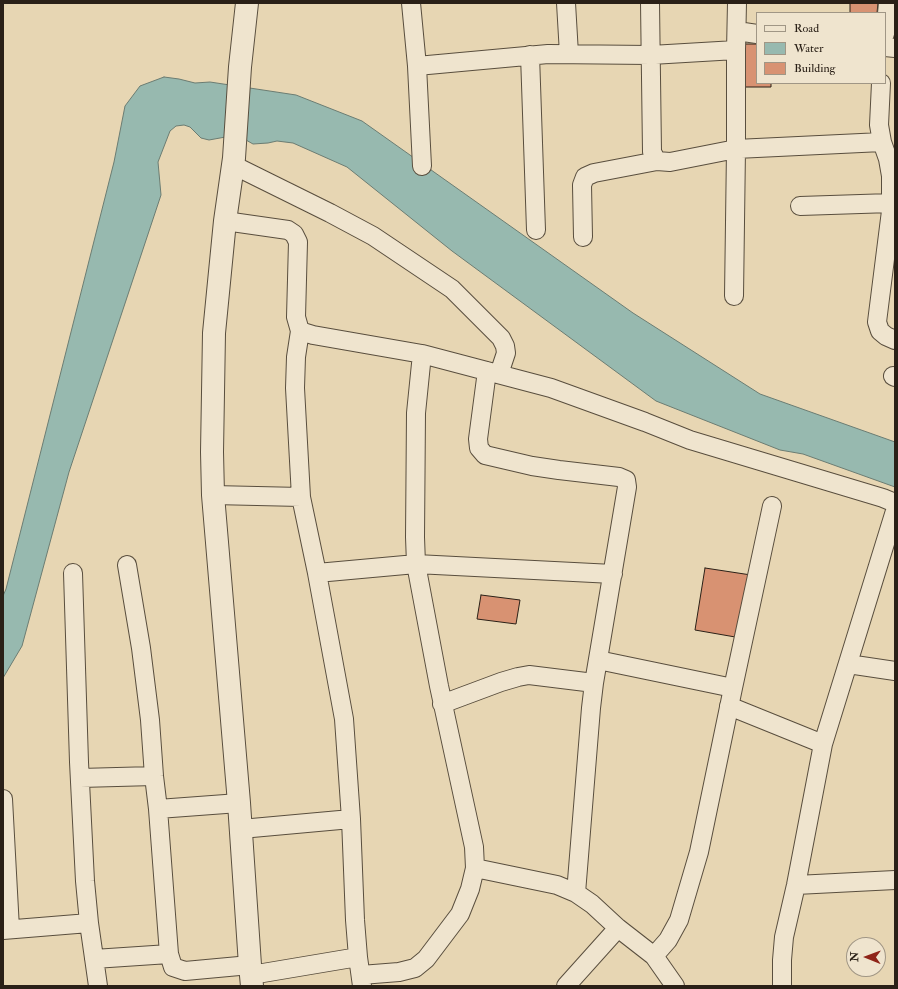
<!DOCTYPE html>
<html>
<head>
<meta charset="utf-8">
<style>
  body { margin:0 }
  #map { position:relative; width:898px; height:989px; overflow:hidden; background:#e7d6b3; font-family:"IM FELL Double Pica",serif }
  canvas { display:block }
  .frame { position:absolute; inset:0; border:4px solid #2a2017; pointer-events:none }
  .legend { position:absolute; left:756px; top:12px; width:130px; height:72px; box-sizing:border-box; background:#efe4ce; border:1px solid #a09685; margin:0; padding:5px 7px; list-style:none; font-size:12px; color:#2a2017 }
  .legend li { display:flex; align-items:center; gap:8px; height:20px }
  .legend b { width:20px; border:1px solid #a09685 }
  .north { position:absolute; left:846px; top:937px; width:40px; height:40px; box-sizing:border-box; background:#efe4ce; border:1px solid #a09685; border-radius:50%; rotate:271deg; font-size:11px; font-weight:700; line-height:16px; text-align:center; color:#2a2017 }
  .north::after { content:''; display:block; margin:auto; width:14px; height:18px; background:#8f2418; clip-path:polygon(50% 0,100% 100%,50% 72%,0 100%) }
</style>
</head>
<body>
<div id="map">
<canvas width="898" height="989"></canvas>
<div class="frame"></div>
<ul class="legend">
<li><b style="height:5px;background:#efe4ce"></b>Road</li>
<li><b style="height:11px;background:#97b9af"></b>Water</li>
<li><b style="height:11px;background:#d89272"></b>Building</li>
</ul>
<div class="north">N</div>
</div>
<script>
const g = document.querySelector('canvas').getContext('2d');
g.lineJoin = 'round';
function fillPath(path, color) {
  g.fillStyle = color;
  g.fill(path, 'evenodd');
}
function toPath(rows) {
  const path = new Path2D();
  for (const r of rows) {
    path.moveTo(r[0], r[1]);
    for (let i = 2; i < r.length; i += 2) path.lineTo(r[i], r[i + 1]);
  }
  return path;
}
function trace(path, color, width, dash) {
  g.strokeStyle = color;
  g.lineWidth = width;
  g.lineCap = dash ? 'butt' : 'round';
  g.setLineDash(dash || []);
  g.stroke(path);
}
const water = toPath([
  [164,77,179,79,195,83,210,82,296,95,362,121,633,313,760,394,895,442,895,487,803,454,780,450,656,401,452,251,347,167,293,143,277,141,268,143,253,144,239,136,231,136,209,140,201,138,190,127,184,125,176,126,170,131,158,162,161,195,69,472,22,646,3,678,3,596,6,589,114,162,125,106,140,86,164,77]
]);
const building = toPath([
  [850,3,878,3,877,13,850,13,850,3],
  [740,44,757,44,757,83,771,83,771,87,740,87,740,44],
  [705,568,751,575,741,638,695,630,705,568],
  [481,595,520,600,516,624,477,619,481,595]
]);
const minor = toPath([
  [411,3,417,66,422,166],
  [566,3,569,54],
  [650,3,652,152,657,161,670,162,736,149,882,142],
  [737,31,757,34],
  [885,34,888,3],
  [885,47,895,48],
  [530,55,536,230],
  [417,66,548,54,651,55,736,50],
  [881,83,879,125,882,142,888,159,891,176,891,211,877,322,880,331,886,336,895,340],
  [233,165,330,213,373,236,452,289,501,338,505,346,506,353,499,374],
  [800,206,891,203],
  [225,221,288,230,294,234,298,242,296,317,300,331,313,335,422,354,551,388,645,422,690,440,883,498,895,503],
  [583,237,582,185,585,177,594,173,657,161],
  [734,296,736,149,736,50,737,3],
  [300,331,296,357,295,388,301,497,317,573,344,719,351,819,355,920,358,957,362,986],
  [487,371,478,439,479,448,485,455,532,466,559,470,619,477,626,480,627,487,594,683,591,708,576,893],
  [893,376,895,377],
  [213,495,301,497],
  [127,565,141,648,150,720,154,776,158,809,169,954,173,967,185,971,250,965],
  [73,573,79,762,85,881,89,923,98,986],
  [317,573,416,564,613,574],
  [598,660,733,688],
  [848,664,895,671],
  [442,704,501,682,518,677,529,675,594,683],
  [729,706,823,744],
  [80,778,154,776],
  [3,799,10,929],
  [158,809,239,803],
  [241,829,351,819],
  [475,868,557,885,576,893,592,904,618,928,654,956,675,986],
  [796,885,895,880],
  [3,930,89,923],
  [654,956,668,940,679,920,699,852,733,688,772,506],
  [94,959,169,954],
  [251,975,358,957],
  [361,975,399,972,415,968,426,959,460,914,470,889,475,868,474,847,439,686,416,564,415,537,416,413,422,354],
  [566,986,618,928],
  [782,986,782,960,784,937,796,885,823,744,895,511]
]);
const tertiary = toPath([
  [247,3,240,67,234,158,225,221,214,333,212,452,213,495,239,803,250,965,252,986]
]);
fillPath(water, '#97b9af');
trace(water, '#6b7c72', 1);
fillPath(building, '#d89272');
trace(building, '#2a2017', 1);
trace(minor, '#594e3e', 20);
trace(tertiary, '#594e3e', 24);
trace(minor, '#efe4ce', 18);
trace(tertiary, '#efe4ce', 22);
</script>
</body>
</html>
